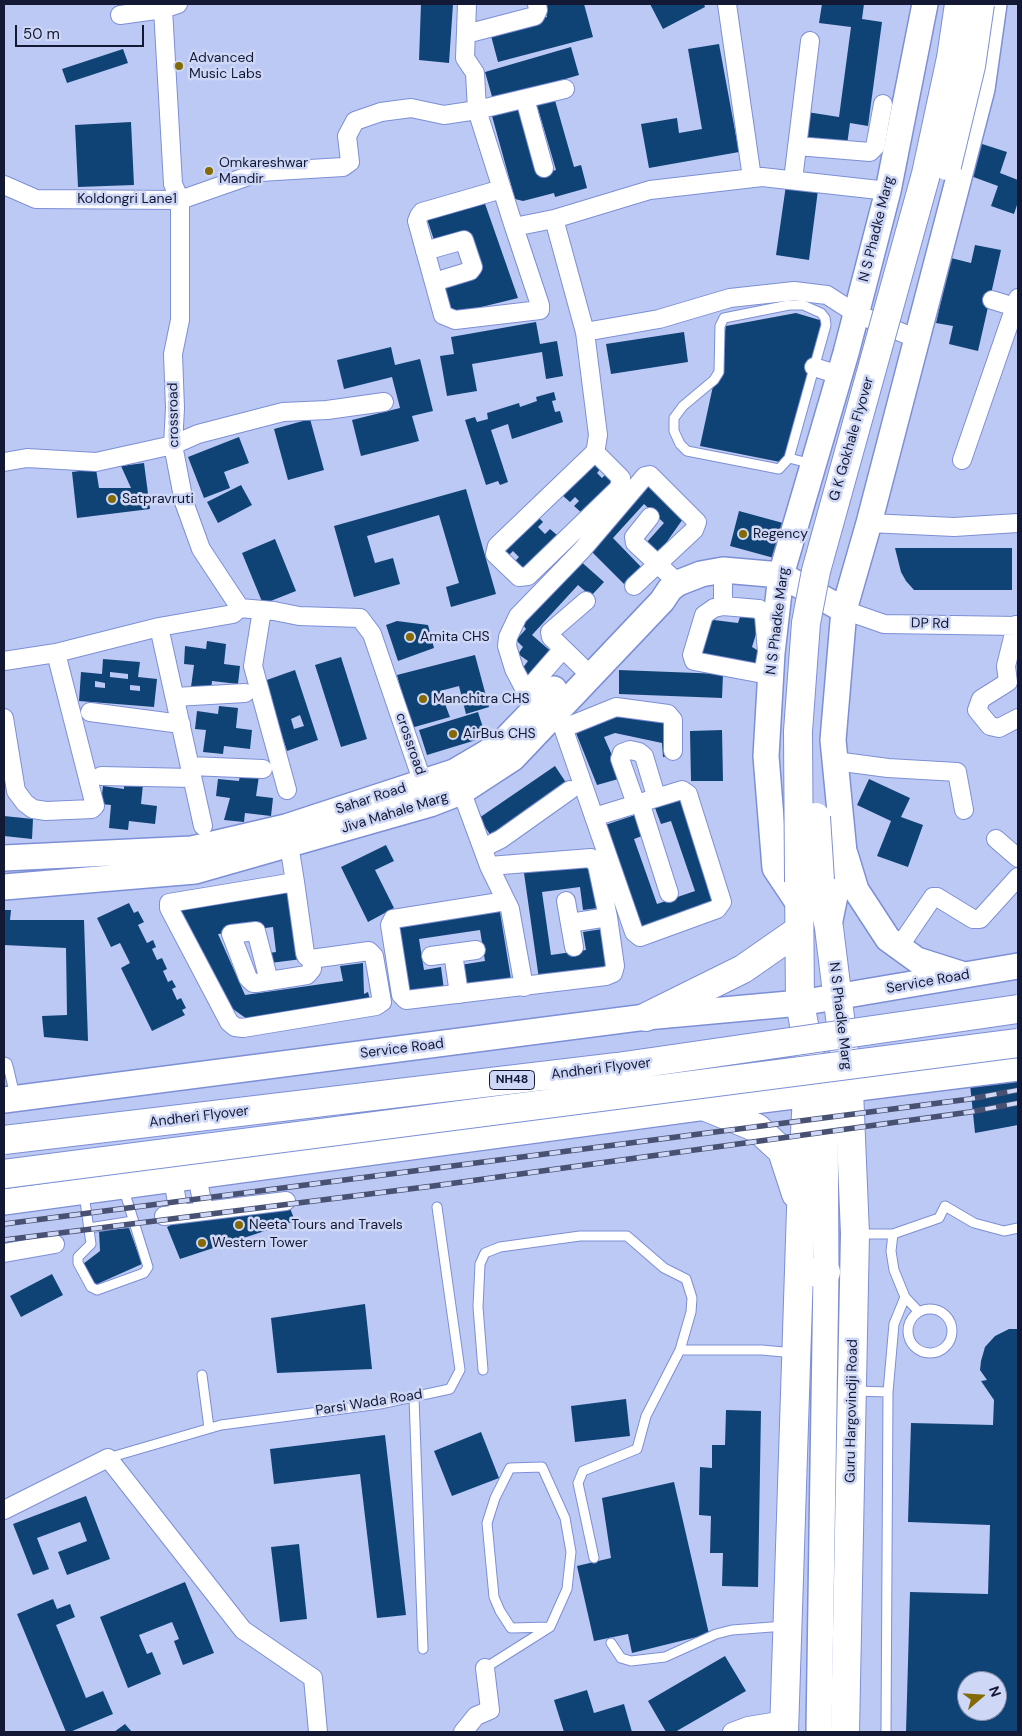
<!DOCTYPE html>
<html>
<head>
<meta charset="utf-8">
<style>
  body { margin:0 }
  #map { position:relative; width:1022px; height:1736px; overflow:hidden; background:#bcc9f5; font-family:"DM Sans",sans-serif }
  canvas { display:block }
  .frame { position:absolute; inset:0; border:5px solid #131934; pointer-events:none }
  .north { position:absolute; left:957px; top:1671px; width:50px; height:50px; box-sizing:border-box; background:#ced7f5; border:1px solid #838ba8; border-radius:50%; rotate:71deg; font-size:14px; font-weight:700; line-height:20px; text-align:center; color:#131934 }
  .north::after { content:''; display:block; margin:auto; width:18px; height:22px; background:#846a04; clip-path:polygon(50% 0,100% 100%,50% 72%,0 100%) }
  .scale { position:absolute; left:15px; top:25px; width:129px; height:22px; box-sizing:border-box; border:2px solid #131934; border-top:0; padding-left:6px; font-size:15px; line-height:18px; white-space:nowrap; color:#131934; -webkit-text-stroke:4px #ced7f5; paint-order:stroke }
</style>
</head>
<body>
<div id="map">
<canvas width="1022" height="1736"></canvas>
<div class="frame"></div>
<div class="north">N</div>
<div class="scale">50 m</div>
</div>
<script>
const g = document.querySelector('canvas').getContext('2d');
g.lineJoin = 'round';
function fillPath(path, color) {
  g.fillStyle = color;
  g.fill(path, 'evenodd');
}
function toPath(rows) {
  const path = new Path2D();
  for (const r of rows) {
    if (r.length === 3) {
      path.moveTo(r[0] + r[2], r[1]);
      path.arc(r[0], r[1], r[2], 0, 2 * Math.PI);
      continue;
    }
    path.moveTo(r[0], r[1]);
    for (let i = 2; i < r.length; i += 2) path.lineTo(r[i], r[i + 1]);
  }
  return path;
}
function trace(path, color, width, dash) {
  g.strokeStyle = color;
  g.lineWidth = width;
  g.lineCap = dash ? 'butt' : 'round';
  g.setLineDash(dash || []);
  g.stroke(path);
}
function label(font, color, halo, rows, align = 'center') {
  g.font = font + ' "DM Sans",sans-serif';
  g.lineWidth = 5;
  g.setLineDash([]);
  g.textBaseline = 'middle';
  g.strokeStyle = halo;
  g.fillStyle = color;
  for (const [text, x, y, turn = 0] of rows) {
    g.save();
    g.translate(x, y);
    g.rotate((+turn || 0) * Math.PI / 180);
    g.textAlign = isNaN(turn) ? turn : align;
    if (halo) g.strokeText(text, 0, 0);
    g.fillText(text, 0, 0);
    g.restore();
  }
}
const building = toPath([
  [421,4,453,4,449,63,419,60],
  [544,4,584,4,593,37,498,62,490,32,547,17],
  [650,4,704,4,705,7,663,29],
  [822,4,864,4,862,19,882,22,868,126,850,123,847,145,804,138,807,112,839,117,851,27,819,23],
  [719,44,739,152,649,168,641,124,677,118,679,133,702,129,688,49],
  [571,47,579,75,493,100,485,72],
  [123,49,128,63,67,83,62,69],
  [554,97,574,167,581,165,587,188,555,197,554,193,523,201,515,199,492,116,519,108,538,175,556,170,536,102],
  [131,122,134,185,78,187,75,125],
  [979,143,1007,152,1000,173,1018,180,1018,202,1014,214,991,206,998,186,968,175],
  [786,185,818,190,809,260,776,255],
  [483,198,518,298,449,315,443,282,481,273,466,236,436,246,426,216],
  [975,245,1001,250,978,351,949,344,953,326,936,323,951,258,971,263],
  [796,313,823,321,785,463,700,446,726,326],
  [536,322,540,344,557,341,563,376,546,379,542,352,472,364,477,391,447,396,440,356,454,354,451,337],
  [684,332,688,362,611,374,606,344],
  [391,347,395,365,420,359,433,411,412,416,419,441,361,456,352,420,400,408,392,377,344,389,337,360],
  [554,392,556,400,552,401,555,412,560,411,563,422,512,439,508,424,491,430,508,482,500,485,498,481,486,485,465,420,475,417,477,422,488,419,487,413,519,403,520,407,537,401,536,397],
  [310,419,324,470,288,480,274,429],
  [239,437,249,463,224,472,230,488,204,498,188,457],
  [594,458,603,466,597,473,602,478,608,472,616,480,584,515,574,506,579,501,575,497,570,502,561,494],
  [144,463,150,509,77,518,72,472,96,469,99,488,131,488,121,466],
  [648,478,685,516,659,553,647,542,664,523,644,504,613,538,642,568,624,584,589,549],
  [241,485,252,505,218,523,207,502],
  [466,489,496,594,451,607,446,587,459,583,439,515,367,536,375,563,393,558,400,584,354,597,334,526],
  [739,511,783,523,774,558,730,546],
  [535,514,543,522,538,527,545,534,550,529,557,535,522,572,512,564,519,557,513,551,506,558,500,552],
  [275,539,296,591,263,604,242,553],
  [895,548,1012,548,1012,590,914,590,906,581,901,572],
  [578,559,604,582,591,596,578,585,532,635,554,654,528,683,522,669,528,661,518,654,523,647,516,640,526,629,519,620],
  [742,611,761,618,752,647,764,654,759,671,698,653,706,619,738,623],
  [397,621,428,625,434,648,398,661,386,625],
  [207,641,226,644,224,664,240,666,238,684,212,681,211,690,191,687,194,665,184,664,185,646,206,649],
  [475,655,489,707,466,714,459,686,440,691,450,717,411,728,397,675],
  [341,657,367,739,341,747,315,665],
  [103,659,140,662,138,677,157,679,154,707,79,701,81,672,102,674],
  [110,672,128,674,128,679,110,677],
  [95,681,105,683,105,688,95,687],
  [130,685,140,686,140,691,130,690],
  [295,670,318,740,287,751,264,681],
  [300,715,304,726,294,729,291,719],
  [619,670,723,674,722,698,619,694],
  [219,706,238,708,236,728,252,730,250,749,224,746,223,754,203,752,206,730,195,729,197,711,218,714],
  [618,711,671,720,670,756,663,757,662,743,615,733,604,737,622,778,597,785,574,728],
  [478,712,486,737,427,755,419,730],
  [722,730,723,781,691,781,690,731],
  [555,766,569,787,493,839,479,818],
  [240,774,259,776,256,796,273,798,271,816,245,813,244,822,224,820,230,798,216,796,218,779,239,781],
  [869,779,910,798,901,817,923,825,908,867,877,856,891,821,857,805],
  [124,781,143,784,141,804,157,806,155,824,129,821,128,830,109,828,111,805,101,804,103,786,124,789],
  [681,799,717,904,639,931,602,826,635,815,642,836,634,839,657,904,695,891,671,821,661,824,655,808],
  [4,816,33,819,32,839,4,836],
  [386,845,394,861,375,870,394,908,368,922,341,867],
  [592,864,598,908,583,910,580,887,542,892,551,955,586,950,583,932,602,929,608,970,539,979,524,873],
  [294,886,302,959,270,963,269,953,276,952,273,927,218,934,245,995,343,981,340,966,363,963,364,994,368,992,371,1004,247,1019,219,999,173,910],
  [129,903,134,913,138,911,144,922,138,925,147,943,153,940,156,947,152,949,157,960,162,958,167,969,163,971,168,982,172,980,176,987,172,989,177,1000,181,998,186,1008,182,1010,185,1015,152,1031,121,968,130,963,120,943,111,947,97,918],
  [499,906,511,979,463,987,460,965,485,961,480,930,419,939,424,970,441,967,444,990,406,996,394,922],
  [4,910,11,910,10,920,84,920,88,1041,44,1037,42,1016,67,1015,66,948,4,945],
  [1018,1074,1018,1125,975,1133,970,1084],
  [288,1203,295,1221,180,1259,167,1227,186,1217],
  [129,1228,142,1264,95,1285,83,1264,100,1251,99,1231],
  [52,1274,63,1295,21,1317,10,1296],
  [365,1304,372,1369,277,1373,271,1318],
  [1009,1329,1018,1329,1018,1732,906,1732,910,1592,988,1594,990,1525,908,1522,911,1423,993,1425,994,1400,981,1381,987,1380,980,1370,981,1361,985,1347,995,1336],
  [967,1681,997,1681,997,1711,967,1711],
  [626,1399,630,1436,575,1442,571,1406],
  [726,1410,761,1411,758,1587,722,1586,723,1553,710,1553,711,1516,699,1515,700,1467,712,1468,712,1445,725,1445],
  [481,1432,499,1478,452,1496,434,1451],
  [385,1435,406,1615,377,1618,360,1474,274,1484,270,1449],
  [674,1482,709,1634,632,1653,628,1634,594,1641,577,1566,611,1558,602,1498],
  [86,1496,110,1559,67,1575,58,1552,87,1541,80,1522,37,1538,49,1569,33,1575,13,1524],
  [299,1544,307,1619,280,1622,271,1547],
  [185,1582,214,1653,183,1665,174,1641,179,1639,172,1622,139,1635,147,1654,152,1652,161,1674,128,1688,100,1617],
  [53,1599,57,1609,70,1604,75,1617,56,1625,86,1698,103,1691,113,1714,70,1732,66,1732,17,1614],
  [725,1656,746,1691,675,1732,666,1732,648,1701],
  [587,1690,594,1713,624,1704,632,1732,564,1732,554,1700],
  [125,1724,132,1732,114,1732]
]);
const lane = toPath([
  [789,458,826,325,825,318,821,313,803,305,789,305,724,318,720,326,719,372,714,380,683,406,674,418,674,431,680,444,687,451,779,469,789,458,812,464],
  [4,1062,7,1063,9,1070,15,1096],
  [84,1194,91,1244,78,1257,78,1263,91,1287,97,1290,144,1273,148,1267,123,1187],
  [89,1228,133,1221],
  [858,1234,893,1234,939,1218,945,1206,974,1223,1004,1231,1018,1228],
  [905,1297,919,1312],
  [930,1331,22],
  [680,1350,762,1350,794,1353],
  [483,1370,478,1307,480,1264,485,1253,500,1247,580,1236,627,1236,664,1268,686,1279,692,1298,691,1312,680,1350,646,1416,637,1449,583,1471,578,1483,594,1558],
  [202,1375,209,1428],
  [855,1391,888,1392],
  [414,1397,423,1649],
  [108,1458,221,1425,380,1404,450,1389,460,1370,437,1207],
  [611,1643,621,1658,631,1661,665,1657,716,1634,732,1630,785,1626],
  [485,1668,550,1627,567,1589,571,1552,565,1518,542,1467,510,1468,495,1498,487,1523,494,1597,500,1611,511,1628,550,1627],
  [886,1732,888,1392,894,1324,905,1297,894,1270,891,1251,893,1234]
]);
const street = toPath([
  [467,4,465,58,475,73,477,110,514,227,554,219,650,190,762,177,888,191],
  [727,4,752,178],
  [163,9,173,184,180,200,180,320,173,354,175,408,173,445,184,502,201,549,240,608,274,611,299,616,360,618,372,634,426,792],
  [120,15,163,9,178,4],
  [466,34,535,16,538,10,537,4],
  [525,99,544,168],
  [797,146,870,152,875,147,883,104],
  [793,180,810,41],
  [4,185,36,199,180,200,260,172,343,167,350,162,347,136,355,121,381,112,411,108,444,115,477,110,565,89],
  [502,189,422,212,419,216,417,221,443,315,455,320,540,310,540,305,514,227],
  [554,219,585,332],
  [425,251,464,240,473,267,470,271,434,282],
  [992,300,1015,307],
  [814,367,839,375],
  [595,452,621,478,619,488,528,576,519,577,495,554,497,546,595,452,596,448,598,435,585,332,659,319,730,298,794,291,827,295,855,313,917,339],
  [962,460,1018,298],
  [4,462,27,458,96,462,173,445,198,434,283,412,327,410,384,402],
  [650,517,634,537,635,543,678,583],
  [869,523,954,527,1018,523],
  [723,570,723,606,714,608,704,615,692,655,694,661,758,673,764,669,767,652,764,616,759,609,723,606],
  [586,601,550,632,551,637,590,675],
  [262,610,253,666,287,790],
  [844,610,884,624,1018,626],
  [1016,625,1006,666,1008,682,981,699,977,710,990,726,999,728,1018,718],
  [159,627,233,614,240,608],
  [563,649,529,688,524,688,514,669,507,646,508,637,518,616,582,550,645,476,650,475,697,522,694,530,634,586],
  [4,661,56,653,159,627,203,826],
  [175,697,245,693],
  [557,710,634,932,640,937,717,909,722,902,688,794,682,790,594,817],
  [90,712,181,724],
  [4,718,16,791,25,803,33,809,46,811,92,809,95,806,56,653],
  [564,728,616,707,668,714,673,720,673,751],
  [835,761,888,768,957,772,964,810],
  [190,766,263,769],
  [101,776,192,778],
  [458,782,489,866,510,909,524,987],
  [640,802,669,893],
  [636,804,620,759,622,753,630,750,639,752,644,756,656,796],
  [287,832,295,882,305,953,306,956,311,959,369,951,374,956,382,1002,376,1006,243,1028,235,1027,229,1022,169,908,169,903,295,882],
  [996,839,1018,858],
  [483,848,501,839,570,790],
  [489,866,591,858,597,865,608,917,615,966,613,973,606,976,406,1000,401,995,390,925,393,919,506,901],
  [566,901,574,947],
  [570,923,608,917],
  [899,947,933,897,937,897,973,919,980,919,1018,877],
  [453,953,459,994],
  [431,956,476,950],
  [269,981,256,931,231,934,248,978,253,983,256,983,269,981,307,975,312,969,311,959],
  [197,1176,204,1211],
  [173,1179,179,1214],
  [164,1216,286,1201],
  [4,1253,55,1244],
  [4,1510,108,1458,243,1630,313,1678,318,1732],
  [463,1732,476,1716,490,1710,485,1668],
  [732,1732,748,1726,785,1720]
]);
const secondary = toPath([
  [845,854,856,890,888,939,917,960,961,974],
  [4,858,192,849,286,827,454,772,500,745,554,689],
  [4,887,195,871,430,804,461,792,513,758,662,601,670,589,678,583,701,574,723,570,781,575,844,610],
  [799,904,775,868,766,756,772,653,781,575,846,353,888,191,925,4],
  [829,925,844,852,833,740,844,610,869,523,982,89,994,4],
  [816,1080,825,1094,826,1272,819,1732],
  [4,1100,646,1017,800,1003,1018,966],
  [4,1202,706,1107,1018,1068]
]);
const primary = toPath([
  [820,880,829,928,849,1090,855,1234,845,1732],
  [646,1017,743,969,799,930],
  [706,1107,757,1128,782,1151,796,1194],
  [800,1273,826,1272],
  [784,1732,801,1209,807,1095,814,1078,800,1003,799,882]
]);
const rail = toPath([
  [4,1224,970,1099,1018,1090],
  [4,1240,433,1186,970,1112,1018,1103]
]);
const primaryBridge = toPath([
  [947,166,971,66,980,4],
  [816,817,820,880],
  [799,882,798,731,806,623,816,571,926,174,951,58,959,4]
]);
const highwayBridge = toPath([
  [4,1140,617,1067,1018,1009],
  [4,1174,1018,1043]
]);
const markers = [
  [179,66,5,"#846a04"],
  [209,171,5,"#846a04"],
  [112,499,5,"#846a04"],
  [743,534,5,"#846a04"],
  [410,637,5,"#846a04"],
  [423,699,5,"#846a04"],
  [453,734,5,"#846a04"],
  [239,1225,5,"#846a04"],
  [202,1243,5,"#846a04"]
];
const shields = [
  [512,1080,45]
];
const shieldNames = [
  ["NH48",512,1080]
];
const poiNames = [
  ["Advanced",189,58],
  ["Music Labs",189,74],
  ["Omkareshwar",219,163],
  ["Mandir",219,179],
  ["Satpravruti",122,499],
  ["Regency",753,534],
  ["Amita CHS",420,637],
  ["Manchitra CHS",433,699],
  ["AirBus CHS",463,734],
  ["Neeta Tours and Travels",249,1225],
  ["Western Tower",212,1243]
];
const streetNames = [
  ["Koldongri Lane1",127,199],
  ["N S Phadke Marg",877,229,-76],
  ["crossroad",174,415,-91],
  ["G K Gokhale Flyover",852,439,-74],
  ["N S Phadke Marg",778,621,-83],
  ["DP Rd",930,624,1],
  ["crossroad",410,744,71],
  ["Sahar Road",371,799,-18],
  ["Jiva Mahale Marg",395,813,-17],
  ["Service Road",928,982,-10],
  ["N S Phadke Marg",840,1016,83],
  ["Service Road",402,1049,-7],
  ["Andheri Flyover",601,1069,-7],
  ["Andheri Flyover",199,1117,-7],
  ["Parsi Wada Road",369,1403,-9],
  ["Guru Hargovindji Road",852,1411,-89]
];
fillPath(building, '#104375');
trace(lane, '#7d8fd5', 11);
trace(street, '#7d8fd5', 20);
trace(secondary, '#7d8fd5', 28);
trace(primary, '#7d8fd5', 30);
trace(lane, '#fff', 9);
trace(street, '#fff', 18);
trace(secondary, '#fff', 25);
trace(primary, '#fff', 28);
trace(rail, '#495172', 5.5);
trace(rail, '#ced7f5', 4, [11]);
trace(primaryBridge, '#7d8fd5', 30, []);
trace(highwayBridge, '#7d8fd5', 30, []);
trace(primaryBridge, '#fff', 28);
trace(highwayBridge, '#fff', 28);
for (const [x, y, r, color] of markers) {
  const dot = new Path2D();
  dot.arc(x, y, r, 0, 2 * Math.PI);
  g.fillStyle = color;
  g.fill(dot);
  trace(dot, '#ced7f5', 2);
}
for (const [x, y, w] of shields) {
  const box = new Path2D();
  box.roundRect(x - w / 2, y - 9.5, w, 19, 4);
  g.fillStyle = '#ced7f5';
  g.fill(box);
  trace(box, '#131934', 1);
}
label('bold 12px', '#131934', null, shieldNames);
label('14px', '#131934', '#ced7f5', poiNames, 'left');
label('14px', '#131934', '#ced7f5', streetNames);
</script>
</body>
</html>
